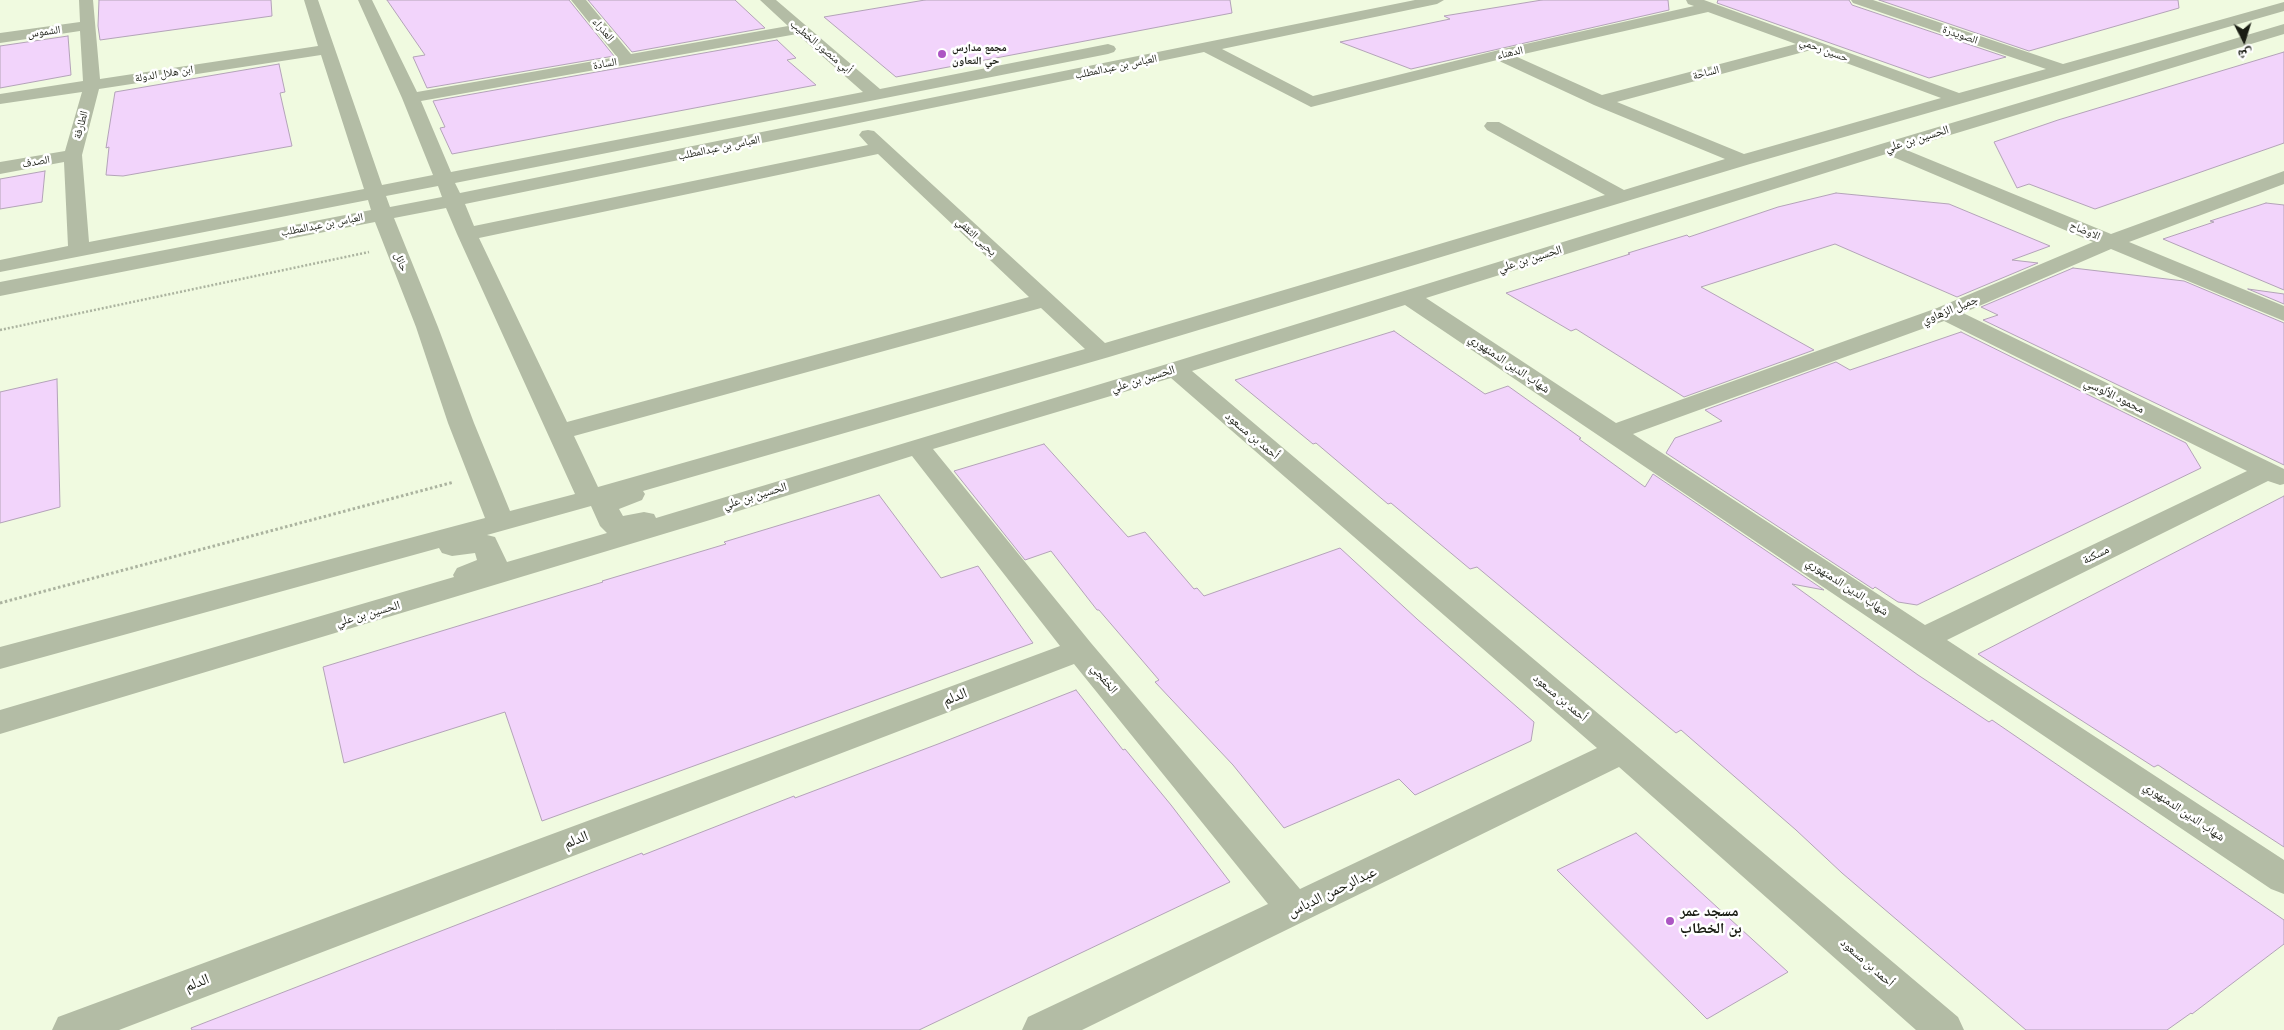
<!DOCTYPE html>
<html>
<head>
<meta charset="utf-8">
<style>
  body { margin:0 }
  #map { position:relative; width:2284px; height:1030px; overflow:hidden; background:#f0fae0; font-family:"PT Serif","Noto Naskh Arabic",serif }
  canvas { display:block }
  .north { position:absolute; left:2219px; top:15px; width:50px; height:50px; -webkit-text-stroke:4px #fff; paint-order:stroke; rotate:175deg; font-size:14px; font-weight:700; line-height:20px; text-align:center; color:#1a1d14 }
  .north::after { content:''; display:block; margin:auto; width:18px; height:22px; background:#1a1d14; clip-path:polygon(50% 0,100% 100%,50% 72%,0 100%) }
</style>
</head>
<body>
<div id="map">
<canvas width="2284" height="1030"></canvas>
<div class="north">ش</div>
</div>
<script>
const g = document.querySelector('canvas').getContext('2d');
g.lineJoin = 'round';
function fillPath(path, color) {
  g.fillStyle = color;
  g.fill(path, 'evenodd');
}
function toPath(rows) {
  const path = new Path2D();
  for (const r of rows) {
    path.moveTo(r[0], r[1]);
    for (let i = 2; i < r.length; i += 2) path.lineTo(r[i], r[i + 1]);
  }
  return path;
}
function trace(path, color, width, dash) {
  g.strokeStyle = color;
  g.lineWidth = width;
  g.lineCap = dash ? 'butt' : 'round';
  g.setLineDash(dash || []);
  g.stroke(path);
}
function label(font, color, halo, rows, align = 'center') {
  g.font = font + ' "PT Serif","Noto Naskh Arabic",serif';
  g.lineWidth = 5;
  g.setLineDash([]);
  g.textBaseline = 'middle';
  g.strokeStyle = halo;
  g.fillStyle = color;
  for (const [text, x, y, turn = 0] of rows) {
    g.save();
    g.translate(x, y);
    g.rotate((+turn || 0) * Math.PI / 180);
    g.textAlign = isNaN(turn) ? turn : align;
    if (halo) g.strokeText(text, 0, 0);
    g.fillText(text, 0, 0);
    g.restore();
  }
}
const building = toPath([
  [99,0,271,0,272,16,100,40,98,26,99,0],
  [387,0,569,0,614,56,427,88,413,57,425,55,387,0],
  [588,0,735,0,765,28,632,52,588,0],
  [925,0,1230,0,1232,13,896,77,824,17,925,0],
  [1542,0,1668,0,1669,10,1411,69,1340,42,1450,19,1444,16,1542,0],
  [1718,0,1849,0,1852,5,2006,57,1929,78,1717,3,1718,0],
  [1879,0,2178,0,2179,8,2029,51,1879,0],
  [68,36,71,75,0,88,0,46,68,36],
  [777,40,796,58,787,60,816,85,452,154,440,128,445,127,433,101,777,40],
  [2284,52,2284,143,2095,209,2029,184,2017,188,1994,142,2058,120,2284,52],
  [279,64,285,92,280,93,292,146,123,176,106,175,109,147,106,148,115,92,279,64],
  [45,171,42,202,0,209,0,179,45,171],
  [1836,193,1949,204,2050,246,2012,260,2038,263,1957,297,1835,244,1701,287,1814,350,1684,397,1576,329,1571,331,1506,293,1630,254,1628,253,1687,235,1689,237,1778,207,1836,193],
  [2266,203,2284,205,2284,290,2163,239,2214,222,2210,221,2266,203],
  [2073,268,2184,281,2284,323,2284,465,1983,320,1998,315,1981,307,2073,268],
  [2248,289,2284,294,2284,304,2248,289],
  [1394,331,1485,394,1508,386,1581,438,1579,439,1645,487,1653,474,1824,590,1792,584,1918,675,1989,722,1992,720,2284,920,2284,944,2192,1014,2191,1013,2167,1030,2026,1030,1842,873,1796,830,1681,730,1676,733,1477,567,1470,569,1391,503,1388,504,1316,443,1313,444,1235,380,1394,331],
  [1961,332,2186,443,2201,468,1917,605,1898,602,1875,587,1873,589,1666,453,1675,438,1722,421,1705,410,1836,362,1850,370,1961,332],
  [57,379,60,507,0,523,0,392,57,379],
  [1044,444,1128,537,1145,532,1194,589,1197,588,1204,596,1340,548,1417,619,1534,722,1531,741,1415,795,1399,779,1284,828,1233,765,1155,682,1159,680,1099,610,1097,610,1051,551,1025,560,954,471,1044,444],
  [879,495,941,578,978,566,1033,643,542,821,505,712,344,763,323,667,603,582,602,581,726,544,724,542,879,495],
  [2284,496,2284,847,2158,765,2154,767,1978,654,2284,496],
  [1076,690,1123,750,1125,749,1171,805,1230,882,919,1030,192,1030,191,1028,642,853,643,855,794,796,795,798,938,744,1076,690],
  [1636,833,1788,972,1707,1019,1557,870,1636,833]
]);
const pathFar1 = toPath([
  [0,330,369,252]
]);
const path = toPath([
  [0,603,454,482]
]);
const minor = toPath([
  [79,0,93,0,100,79,318,46,304,0,318,0,382,185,433,175,402,98,358,0,372,0,417,92,617,57,571,0,586,0,631,54,788,26,760,0,776,0,880,89,1108,44,1114,46,1116,49,1114,52,1108,54,455,183,460,193,1415,0,1444,0,1437,4,1222,49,1313,96,1499,50,1694,6,1688,4,1686,0,1704,0,1959,93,2046,69,1853,3,1851,0,1873,0,2063,64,2284,2,2284,11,1750,164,1109,357,643,491,645,494,642,500,619,509,623,516,644,512,654,514,656,518,1167,364,1881,144,2284,24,2284,34,1904,149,2111,234,2284,171,2284,184,2129,242,2284,306,2284,321,2111,249,1963,313,2284,469,2284,484,2280,485,2268,481,1947,640,2284,860,2284,894,2271,889,1405,305,1192,371,1958,1017,1964,1030,1916,1030,1619,767,1082,1030,1022,1030,1028,1017,1268,904,1074,664,119,1030,52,1030,58,1017,1060,646,912,456,710,520,0,734,0,710,454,577,453,575,457,568,477,560,475,553,452,556,442,553,439,548,0,669,0,647,485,518,448,423,416,327,375,222,0,296,0,282,371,210,368,200,0,272,0,260,68,246,64,162,0,174,0,162,65,151,82,92,0,104,0,94,83,81,80,31,0,43,0,33,80,22,79,0],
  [1708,12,1796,44,1602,95,1515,56,1708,12],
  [797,34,863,92,451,172,421,101,797,34],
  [1811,50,1941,98,1744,154,1617,102,1811,50],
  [1204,52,1311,107,1497,60,1594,105,1725,159,1624,190,1499,122,1487,122,1484,126,1487,130,1605,195,1105,343,874,131,868,130,862,131,859,135,868,145,474,226,465,204,1204,52],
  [321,55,364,189,89,242,82,155,99,89,321,55],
  [878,154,1029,297,567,422,479,238,878,154],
  [1886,154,2093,242,1937,308,1616,423,1426,298,1886,154],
  [438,186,442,197,390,207,386,196,438,186],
  [446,208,457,234,575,494,510,511,474,423,438,327,394,218,446,208],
  [1041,308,1085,349,598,487,574,436,1041,308],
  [1944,321,2247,471,1925,625,1633,434,1944,321],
  [1171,378,1597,748,1300,889,1091,643,933,449,1171,378],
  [591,506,600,526,607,533,507,562,495,537,487,535,591,506]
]);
const markers = [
  [942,54,5,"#ac55c3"],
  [1670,921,5,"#ac55c3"]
];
const farStreetnames = [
  ["العذراء",603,30,50],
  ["الشموس",44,32,-8],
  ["الصويدرة",1960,35,19],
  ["أبي منصور الخطيب",821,47,40],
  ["حسين رحمي",1824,50,20],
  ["الدهناء",1510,53,-13],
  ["السادة",605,64,-10],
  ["العباس بن عبدالمطلب",1116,67,-12],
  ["الساحة",1706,73,-15],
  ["ابن هلال الدولة",164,74,-9],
  ["الطارفة",81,125,-75],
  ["العباس بن عبدالمطلب",719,148,-12],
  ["الصدف",36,162,-10],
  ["العباس بن عبدالمطلب",322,225,-11],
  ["الاوضاح",2085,231,23],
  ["يحيى الثقفي",976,237,43],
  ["حائل",401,262,68]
];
const farPoinames = [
  ["مجمع مدارس",952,48],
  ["حي التعاون",952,61]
];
const streetNames = [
  ["الحسين بن علي",1917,139,-17],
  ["الحسين بن علي",1530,259,-17],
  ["جميل الزهاوي",1950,310,-22],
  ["شهاب الدين الدمنهوري",1509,364,34],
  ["الحسين بن علي",1143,379,-17],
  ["محمود الألوسي",2114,396,26],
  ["أحمد بن مسعود",1252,436,40],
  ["الحسين بن علي",755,496,-17],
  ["مسكنة",2096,555,-26],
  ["شهاب الدين الدمنهوري",1847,587,33],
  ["الحسين بن علي",368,614,-16],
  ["الخفجي",1104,679,50],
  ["أحمد بن مسعود",1560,698,40],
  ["شهاب الدين الدمنهوري",2184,812,34],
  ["أحمد بن مسعود",1867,963,41]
];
const nearStreetnames = [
  ["الدلم",955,697,-21],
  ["الدلم",576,840,-21],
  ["عبدالرحمن الدباس",1332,892,-26],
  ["الدلم",197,983,-21]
];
const nearPoinames = [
  ["مسجد عمر",1680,912],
  ["بن الخطاب",1680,929]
];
fillPath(building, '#f2d4fb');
trace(building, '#b3a3b8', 1);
trace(pathFar1, '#abb39f', 2.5, [2, 2]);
trace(path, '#abb39f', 3, [2.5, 2.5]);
fillPath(minor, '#b3bca5');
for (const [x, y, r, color] of markers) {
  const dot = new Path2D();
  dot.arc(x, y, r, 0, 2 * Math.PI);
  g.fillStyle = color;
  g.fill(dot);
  trace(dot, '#fff', 2);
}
label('11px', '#1a1d14', '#fff', farStreetnames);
label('bold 11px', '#1a1d14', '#fff', farPoinames, 'left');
label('12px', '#1a1d14', '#fff', streetNames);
label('15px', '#1a1d14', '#fff', nearStreetnames);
label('bold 15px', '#1a1d14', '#fff', nearPoinames, 'left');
</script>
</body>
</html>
